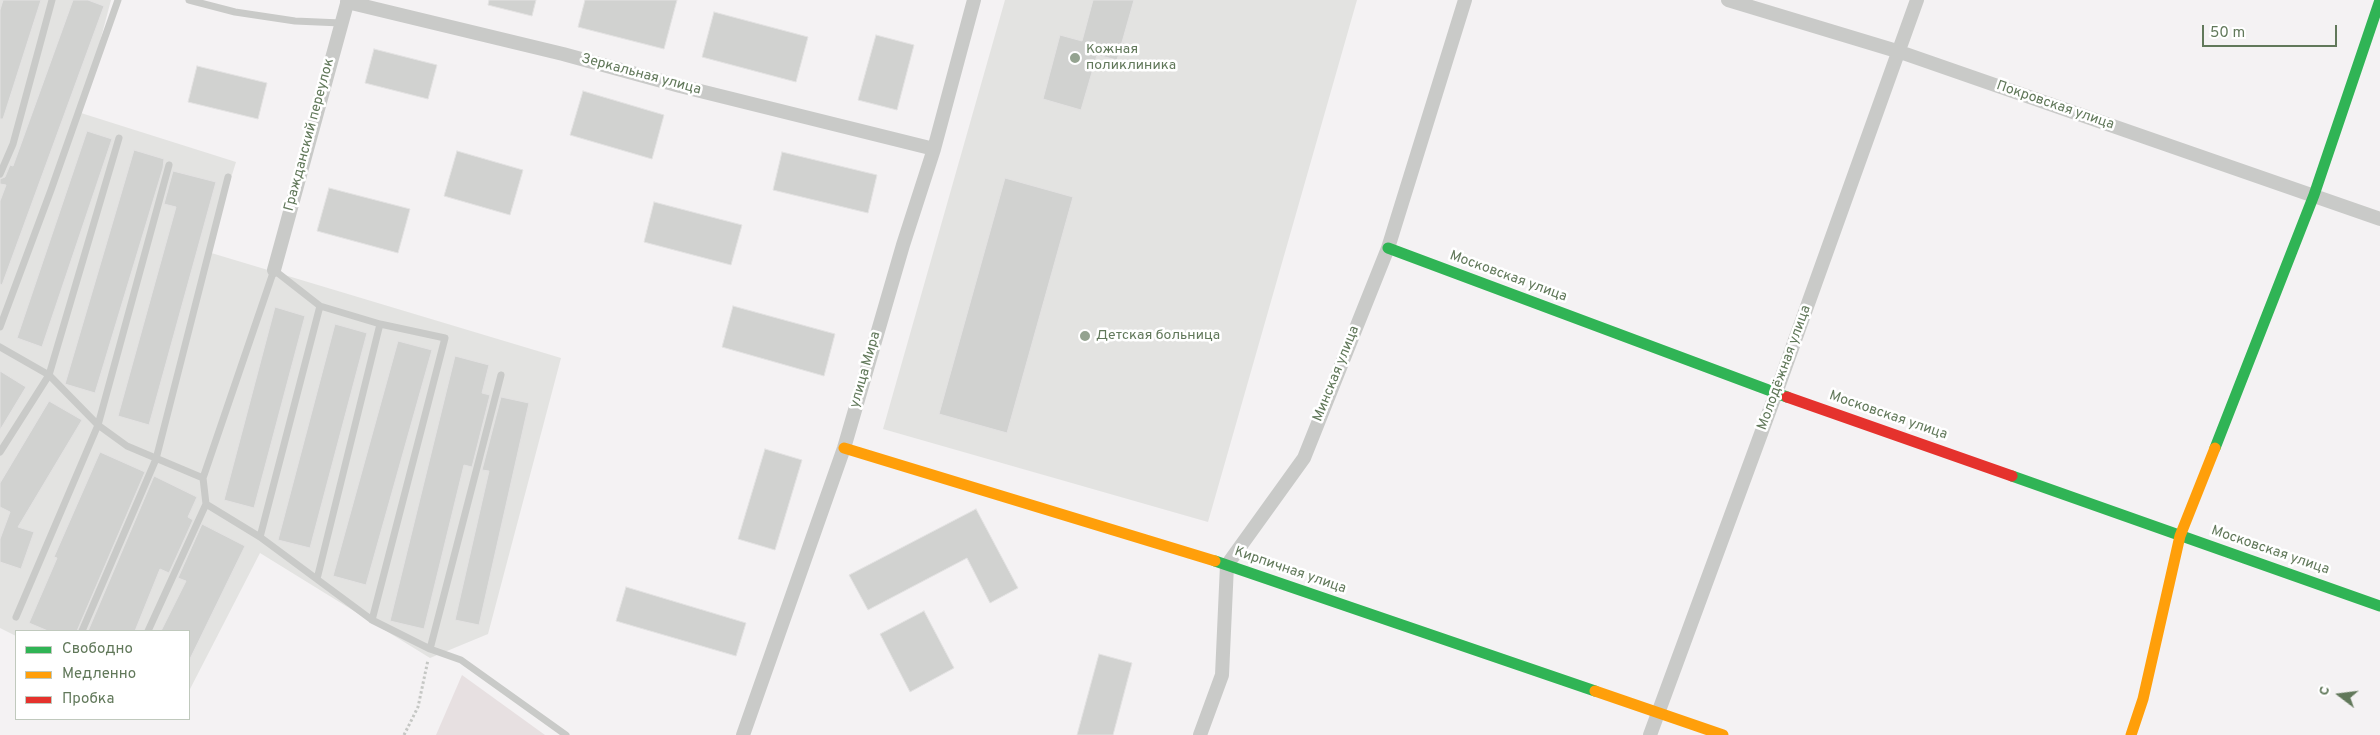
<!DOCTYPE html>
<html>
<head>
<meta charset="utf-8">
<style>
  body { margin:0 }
  #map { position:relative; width:2380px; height:735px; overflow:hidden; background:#f4f2f3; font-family:Overpass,sans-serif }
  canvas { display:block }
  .legend { position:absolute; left:15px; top:630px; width:175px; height:90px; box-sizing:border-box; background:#fff; border:1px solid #c0c9bd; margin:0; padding:6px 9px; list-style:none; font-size:15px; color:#61785a }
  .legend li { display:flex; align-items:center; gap:10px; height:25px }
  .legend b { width:25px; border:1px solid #c0c9bd }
  .north { position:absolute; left:2315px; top:670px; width:50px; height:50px; -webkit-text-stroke:4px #fff; paint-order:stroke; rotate:285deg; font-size:14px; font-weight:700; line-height:20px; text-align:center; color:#61785a }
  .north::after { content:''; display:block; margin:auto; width:18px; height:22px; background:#61785a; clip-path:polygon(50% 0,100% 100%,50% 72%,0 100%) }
  .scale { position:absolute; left:2202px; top:25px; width:135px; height:22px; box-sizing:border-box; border:2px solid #61785a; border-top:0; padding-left:6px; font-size:15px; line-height:18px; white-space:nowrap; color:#61785a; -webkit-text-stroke:4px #fff; paint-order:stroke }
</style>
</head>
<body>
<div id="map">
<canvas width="2380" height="735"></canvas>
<ul class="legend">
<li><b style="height:6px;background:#30b455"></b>Свободно</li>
<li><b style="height:6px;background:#ff9f0a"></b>Медленно</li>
<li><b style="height:6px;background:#e5322d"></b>Пробка</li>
</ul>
<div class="north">С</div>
<div class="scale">50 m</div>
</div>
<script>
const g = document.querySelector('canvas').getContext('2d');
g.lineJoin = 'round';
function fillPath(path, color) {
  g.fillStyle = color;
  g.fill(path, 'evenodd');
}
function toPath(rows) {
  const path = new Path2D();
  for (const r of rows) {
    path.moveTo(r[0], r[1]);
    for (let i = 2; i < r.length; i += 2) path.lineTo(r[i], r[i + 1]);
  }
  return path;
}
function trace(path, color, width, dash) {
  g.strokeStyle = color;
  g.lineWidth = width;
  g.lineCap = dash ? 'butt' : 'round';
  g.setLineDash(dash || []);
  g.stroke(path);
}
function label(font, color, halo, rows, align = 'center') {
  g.font = font + ' Overpass,sans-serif';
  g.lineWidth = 5;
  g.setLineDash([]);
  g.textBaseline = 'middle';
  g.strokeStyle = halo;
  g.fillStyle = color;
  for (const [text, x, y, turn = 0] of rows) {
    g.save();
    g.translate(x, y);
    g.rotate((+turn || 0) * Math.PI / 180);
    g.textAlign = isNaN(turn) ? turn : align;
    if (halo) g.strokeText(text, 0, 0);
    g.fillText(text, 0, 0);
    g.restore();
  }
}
const built = toPath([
  [0,0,111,0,81,113,236,162,208,252,561,358,488,634,430,658,260,553,189,691,189,631,16,631,16,636,0,628],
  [1005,0,1357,0,1208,522,883,429]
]);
const green = toPath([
  [462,675,545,735,436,735]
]);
const building = toPath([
  [3,0,41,0,3,119,0,119,0,10,3,0],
  [73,0,88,0,104,6,2,285,0,284,0,201,6,185,0,184,0,179,5,177,10,165,13,166,73,0],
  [489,0,536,0,532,16,488,5,489,0],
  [585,0,677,0,664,49,578,27,585,0],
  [1093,0,1134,0,1117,60,1097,55,1081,110,1043,99,1060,35,1082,41,1093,0],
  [714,12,808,37,796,82,702,57,714,12],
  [876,35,914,45,897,110,858,100,876,35],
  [374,49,437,65,428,99,365,83,374,49],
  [197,66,267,83,258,119,188,102,197,66],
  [583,91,664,115,652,159,570,135,583,91],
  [87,131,112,139,42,347,17,338,87,131],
  [134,150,164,159,163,168,95,393,65,384,134,150],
  [457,151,523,170,510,215,444,196,457,151],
  [782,152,877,175,868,213,773,190,782,152],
  [173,171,216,182,149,425,118,416,176,207,164,204,173,171],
  [1005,178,1073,197,1007,433,939,414,1005,178],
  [329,188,410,209,398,253,317,231,329,188],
  [654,202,742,225,731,265,644,242,654,202],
  [733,306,835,334,824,376,722,347,733,306],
  [275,307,305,316,254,508,224,500,275,307],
  [335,324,367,333,310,548,278,540,335,324],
  [398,341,432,350,366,585,333,576,398,341],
  [455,356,489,365,482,393,490,395,472,467,464,465,424,629,390,621,455,356],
  [0,371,26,387,0,430,0,371],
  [501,397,529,403,479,625,455,620,489,471,482,470,501,397],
  [49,401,82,420,18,527,34,532,21,569,0,562,0,539,10,512,0,507,0,483,49,401],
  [765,449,802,460,775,550,738,539,765,449],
  [100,452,145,472,77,631,48,631,29,623,57,558,54,557,100,452],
  [154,476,197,497,188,517,193,520,169,573,160,569,135,631,88,631,154,476],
  [976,509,1018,588,990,603,967,558,868,610,849,575,976,509],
  [202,524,245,546,189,661,189,631,161,631,186,581,178,578,202,524],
  [626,587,746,623,736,656,616,621,626,587],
  [924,611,954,668,910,692,880,634,924,611],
  [1099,654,1132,663,1113,735,1077,735,1099,654]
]);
const path = toPath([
  [404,735,418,707,428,660]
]);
const lane = toPath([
  [189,0,235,12,295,21,341,23],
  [0,174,13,144,52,0],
  [0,327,51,190,118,0],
  [0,347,49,375,98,425,127,446,203,478,206,504,260,537,372,620,430,649,461,660,566,735],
  [0,452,49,375,119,138],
  [203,478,274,270,320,306,380,324,445,338,372,620],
  [260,537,320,306],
  [317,579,380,324],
  [16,617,98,425,169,165],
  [82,631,156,459,228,177],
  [148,631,206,504],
  [430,649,501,375]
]);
const street = toPath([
  [1728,0,1900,52,2380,219],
  [347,2,563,54,680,86,934,149],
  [274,270,348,0],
  [743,735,844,448,903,245,934,149,974,0],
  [1200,735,1222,675,1227,565,1304,458,1388,248,1465,0],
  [1650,735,1776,393,1917,0]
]);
const fast = toPath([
  [1388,248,1787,397],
  [2215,448,2314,195,2380,0],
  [2012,476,2380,606],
  [1215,561,1595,691]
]);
const slow = toPath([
  [844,448,1215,561],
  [1595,691,1723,735],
  [2131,735,2143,699,2180,536,2215,448]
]);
const jam = toPath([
  [1787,397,2012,476]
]);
const markers = [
  [1075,58,6,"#94a390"],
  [1085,336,6,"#94a390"]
];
const poiNames = [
  ["Кожная",1086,50],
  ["поликлиника",1086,66],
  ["Детская больница",1096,336]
];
const streetNames = [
  ["Зеркальная улица",641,75,15],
  ["Покровская улица",2055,106,19],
  ["Гражданский переулок",310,135,-75],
  ["Московская улица",1508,277,20],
  ["Молодёжная улица",1785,368,-70],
  ["улица Мира",866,370,-74],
  ["Минская улица",1337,374,-68],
  ["Московская улица",1888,416,19],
  ["Московская улица",2270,551,19],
  ["Кирпичная улица",1290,571,19]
];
fillPath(built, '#e3e3e1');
fillPath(green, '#e7e0e1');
fillPath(building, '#d1d2d0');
trace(building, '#e3e2e2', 1);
trace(path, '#c5c7c4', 3, [2.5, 2.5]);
trace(lane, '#c9cac8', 7);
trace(street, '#c9cac8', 14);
trace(fast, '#30b455', 11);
trace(slow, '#ff9f0a', 11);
trace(jam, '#e5322d', 11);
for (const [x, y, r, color] of markers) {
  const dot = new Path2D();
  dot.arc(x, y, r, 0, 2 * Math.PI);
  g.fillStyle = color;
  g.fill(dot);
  trace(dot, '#fff', 2);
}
label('14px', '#61785a', '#fff', poiNames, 'left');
label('14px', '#61785a', '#fff', streetNames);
</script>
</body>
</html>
